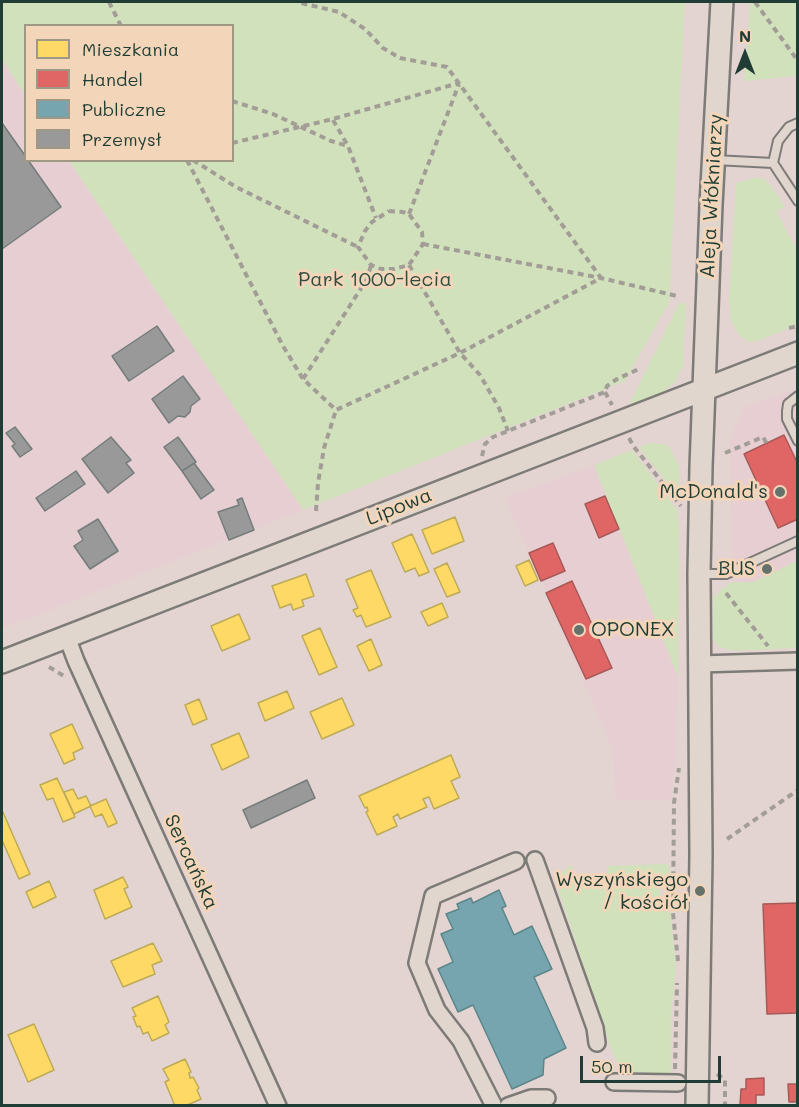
<!DOCTYPE html>
<html>
<head>
<meta charset="utf-8">
<style>
  body { margin:0 }
  #map { position:relative; width:799px; height:1107px; overflow:hidden; background:#e4d4d1; font-family:Mali,sans-serif }
  canvas { display:block }
  .frame { position:absolute; inset:0; border:3px solid #1f3d34; pointer-events:none }
  .legend { position:absolute; left:24px; top:24px; width:210px; height:138px; box-sizing:border-box; background:#f3d5b9; border:2px solid #9e9884; margin:0; padding:8px 10px; list-style:none; font-size:18px; color:#1f3d34 }
  .legend li { display:flex; align-items:center; gap:12px; height:30px }
  .legend b { width:30px; border:2px solid #9e9884 }
  .north { position:absolute; left:715px; top:24px; width:60px; height:60px; -webkit-text-stroke:4px #f3d5b9; paint-order:stroke; rotate:0deg; font-size:16px; font-weight:700; line-height:24px; text-align:center; color:#1f3d34 }
  .north::after { content:''; display:block; margin:auto; width:21px; height:27px; background:#1f3d34; clip-path:polygon(50% 0,100% 100%,50% 72%,0 100%) }
  .scale { position:absolute; left:580px; top:1056px; width:141px; height:27px; box-sizing:border-box; border:3px solid #1f3d34; border-top:0; padding-left:8px; font-size:18px; line-height:21px; white-space:nowrap; color:#1f3d34; -webkit-text-stroke:4px #f3d5b9; paint-order:stroke }
</style>
</head>
<body>
<div id="map">
<canvas width="799" height="1107"></canvas>
<div class="frame"></div>
<ul class="legend">
<li><b style="height:16px;background:#ffd966"></b>Mieszkania</li>
<li><b style="height:16px;background:#e06666"></b>Handel</li>
<li><b style="height:16px;background:#76a5af"></b>Publiczne</li>
<li><b style="height:16px;background:#999"></b>Przemysł</li>
</ul>
<div class="north">N</div>
<div class="scale">50 m</div>
</div>
<script>
const g = document.querySelector('canvas').getContext('2d');
g.lineJoin = 'round';
function fillPath(path, color) {
  g.fillStyle = color;
  g.fill(path, 'evenodd');
}
function toPath(rows) {
  const path = new Path2D();
  for (const r of rows) {
    path.moveTo(r[0], r[1]);
    for (let i = 2; i < r.length; i += 2) path.lineTo(r[i], r[i + 1]);
  }
  return path;
}
function trace(path, color, width, dash) {
  g.strokeStyle = color;
  g.lineWidth = width;
  g.lineCap = dash ? 'butt' : 'round';
  g.setLineDash(dash || []);
  g.stroke(path);
}
function label(font, color, halo, rows, align = 'center') {
  g.font = font + ' Mali,sans-serif';
  g.lineWidth = 6;
  g.setLineDash([]);
  g.textBaseline = 'middle';
  g.strokeStyle = halo;
  g.fillStyle = color;
  for (const [text, x, y, turn = 0] of rows) {
    g.save();
    g.translate(x, y);
    g.rotate((+turn || 0) * Math.PI / 180);
    g.textAlign = isNaN(turn) ? turn : align;
    if (halo) g.strokeText(text, 0, 0);
    g.fillText(text, 0, 0);
    g.restore();
  }
}
const built = toPath([
  [2,59,25,95,26,160,69,161,303,510,2,629],
  [797,388,797,589,733,617,730,439,744,408],
  [594,465,678,677,675,765,671,800,616,800,612,748,505,498]
]);
const green = toPath([
  [2,2,685,2,669,302,625,381,303,510,69,161,232,160,232,26,26,26,25,95,2,59],
  [750,2,797,2,797,76,744,81],
  [755,178,762,178,768,182,785,207,776,211,797,251,798,322,789,328,758,341,749,342,742,338,736,331,731,320,729,300,736,183],
  [679,303,686,303,683,366,676,381,663,392,629,405],
  [650,443,668,445,674,456,679,466,680,499,639,447],
  [632,450,677,510,679,529,678,677,594,465],
  [797,561,797,648,733,651,720,647,713,640,713,598,722,589,732,582,753,582],
  [666,864,669,866,669,880,660,880,660,902,669,902,676,966,671,1016,671,1074,630,1072,619,1065,611,1049,557,885,561,873,569,866,572,866,573,880,607,878,608,866]
]);
const homes = toPath([
  [455,517,464,541,432,554,422,530,455,517],
  [412,534,429,572,419,576,415,568,405,572,392,543,412,534],
  [529,560,538,580,525,586,516,566,529,560],
  [447,563,460,592,447,597,434,569,447,563],
  [371,570,391,617,366,627,361,615,357,617,353,610,358,608,346,580,371,570],
  [306,574,314,596,302,600,304,606,293,610,291,604,280,608,272,586,306,574],
  [442,603,448,617,428,626,421,612,442,603],
  [239,614,250,639,222,651,211,626,239,614],
  [320,628,337,667,319,675,302,636,320,628],
  [371,639,382,665,369,671,357,646,371,639],
  [287,691,294,708,265,721,258,703,287,691],
  [342,698,354,725,322,739,310,712,342,698],
  [199,699,207,719,193,725,185,705,199,699],
  [72,724,83,748,73,753,75,759,64,764,50,734,72,724],
  [239,733,249,757,222,770,211,745,239,733],
  [451,755,460,777,451,781,459,798,434,809,429,797,423,799,427,807,400,819,398,814,393,817,397,826,377,835,366,812,368,811,367,807,365,808,359,796,451,755],
  [57,778,75,817,63,822,53,798,47,800,40,785,57,778],
  [73,789,78,799,86,796,91,806,74,814,64,792,73,789],
  [106,799,117,823,108,827,102,814,95,817,90,806,106,799],
  [2,810,30,874,19,879,2,840,2,810],
  [123,877,128,887,124,889,132,907,105,919,94,890,123,877],
  [49,881,56,897,33,908,26,892,49,881],
  [153,943,162,961,152,965,155,974,123,987,111,961,153,943],
  [158,996,169,1022,165,1025,169,1033,152,1041,148,1032,143,1034,140,1026,137,1027,133,1017,136,1016,132,1008,158,996],
  [34,1024,54,1070,28,1082,8,1035,34,1024],
  [185,1059,191,1072,189,1073,190,1078,193,1077,199,1088,197,1090,201,1099,185,1106,175,1106,165,1082,169,1080,163,1069,185,1059]
]);
const shops = toPath([
  [784,435,798,464,798,519,778,528,744,454,784,435],
  [605,496,619,529,599,538,585,504,605,496],
  [553,543,565,571,541,581,529,553,553,543],
  [572,581,612,668,586,679,546,593,572,581],
  [798,903,798,1013,767,1014,763,904,798,903],
  [764,1078,764,1095,756,1095,756,1106,740,1106,741,1089,746,1089,746,1079,764,1078],
  [788,1084,798,1084,798,1102,789,1102,788,1084]
]);
const public = toPath([
  [499,890,506,906,502,908,514,935,532,926,552,969,534,977,566,1048,544,1059,543,1075,512,1089,473,1005,458,1012,438,969,453,962,441,934,453,929,446,914,459,909,457,904,471,898,473,903,499,890]
]);
const industry = toPath([
  [2,123,26,157,26,160,28,160,61,207,2,249,2,123],
  [157,326,174,351,129,381,112,356,157,326],
  [183,376,200,399,191,406,190,412,185,417,178,416,169,423,152,399,183,376],
  [15,427,32,449,20,457,12,446,15,444,6,433,15,427],
  [111,437,131,460,126,463,134,473,108,493,82,459,111,437],
  [178,437,196,462,182,471,164,447,178,437],
  [194,463,214,490,201,499,182,471,194,463],
  [76,471,85,484,45,511,36,498,76,471],
  [242,498,254,530,229,540,218,512,239,505,237,500,242,498],
  [98,519,118,551,90,569,74,546,83,540,78,531,98,519],
  [307,780,315,798,251,828,243,810,307,780]
]);
const path = toPath([
  [109,2,121,26],
  [755,2,798,61],
  [232,101,273,114,331,141,348,146],
  [333,120,348,146,376,218],
  [232,143,333,119,459,83],
  [187,160,283,346,303,379,336,410,460,353,601,278,447,67,400,58,383,48,365,29,339,12,297,2],
  [193,160,236,187,358,247],
  [389,211,403,212,409,214,422,232,423,244,409,265,394,269,381,269,371,265,358,247,365,231,372,222,389,211],
  [409,214,459,84],
  [423,244,601,278,677,296],
  [409,265,460,353,480,375,499,408,508,431],
  [789,328,798,326],
  [303,379,367,279,371,265],
  [605,392,612,405],
  [629,438,634,447,681,506],
  [725,453,763,437,767,444],
  [482,456,485,444,493,437,605,392,607,386,617,379,641,368],
  [316,511,318,483,324,448,336,410],
  [726,593,768,646],
  [49,667,64,676],
  [727,839,798,790],
  [678,961,673,913,674,803,679,768],
  [675,1069,677,983],
  [717,1074,725,1080,725,1106]
]);
const lane = toPath([
  [714,160,773,163,778,141,789,127,798,123],
  [773,163,798,201],
  [798,396,788,404,787,411,787,419,798,441],
  [701,574,726,574,798,541]
]);
const street = toPath([
  [67,637,76,661,278,1106],
  [700,664,798,661],
  [535,860,595,1028,597,1043],
  [614,1082,678,1083],
  [493,1104,461,1041,437,1010,417,963,433,896,516,861],
  [508,1106,531,1098,547,1098]
]);
const secondary = toPath([
  [2,662,798,353],
  [697,1106,701,856,699,574,701,467,711,205,722,2]
]);
const markers = [
  [780,492,6,"#64726b"],
  [767,569,6,"#64726b"],
  [579,630,6,"#64726b"],
  [700,891,6,"#64726b"]
];
const streetNames = [
  ["Aleja Włókniarzy",712,196,-87],
  ["Lipowa",399,507,-22],
  ["Sercańska",191,862,65]
];
const parkNames = [
  ["Park 1000-lecia",375,280]
];
const poiNames = [
  ["McDonald's",768,492],
  ["BUS",755,569],
  ["OPONEX",591,630,"left"],
  ["Wyszyńskiego",688,880],
  ["/ kościół",688,903]
];
fillPath(built, '#e6ced3');
fillPath(green, '#d1e1bb');
fillPath(homes, '#ffd966');
trace(homes, '#bcaa57', 1.5);
fillPath(shops, '#e06666');
trace(shops, '#a65a57', 1.5);
fillPath(public, '#76a5af');
trace(public, '#5c868a', 1.5);
fillPath(industry, '#999');
trace(industry, '#747d7b', 1.5);
trace(lane, '#7d7b78', 12);
trace(street, '#7d7b78', 20);
trace(secondary, '#7d7b78', 26);
trace(path, '#a29d96', 4, [6, 4.5]);
trace(lane, '#e1d6cd', 8);
trace(street, '#e1d6cd', 15);
trace(secondary, '#e1d6cd', 21);
for (const [x, y, r, color] of markers) {
  const dot = new Path2D();
  dot.arc(x, y, r, 0, 2 * Math.PI);
  g.fillStyle = color;
  g.fill(dot);
  trace(dot, '#f3d5b9', 2);
}
label('20px', '#1f3d34', '#f3d5b9', streetNames);
label('20px', '#2f4e40', '#f3d5b9', parkNames);
label('20px', '#1f3d34', '#f3d5b9', poiNames, 'right');
</script>
</body>
</html>
